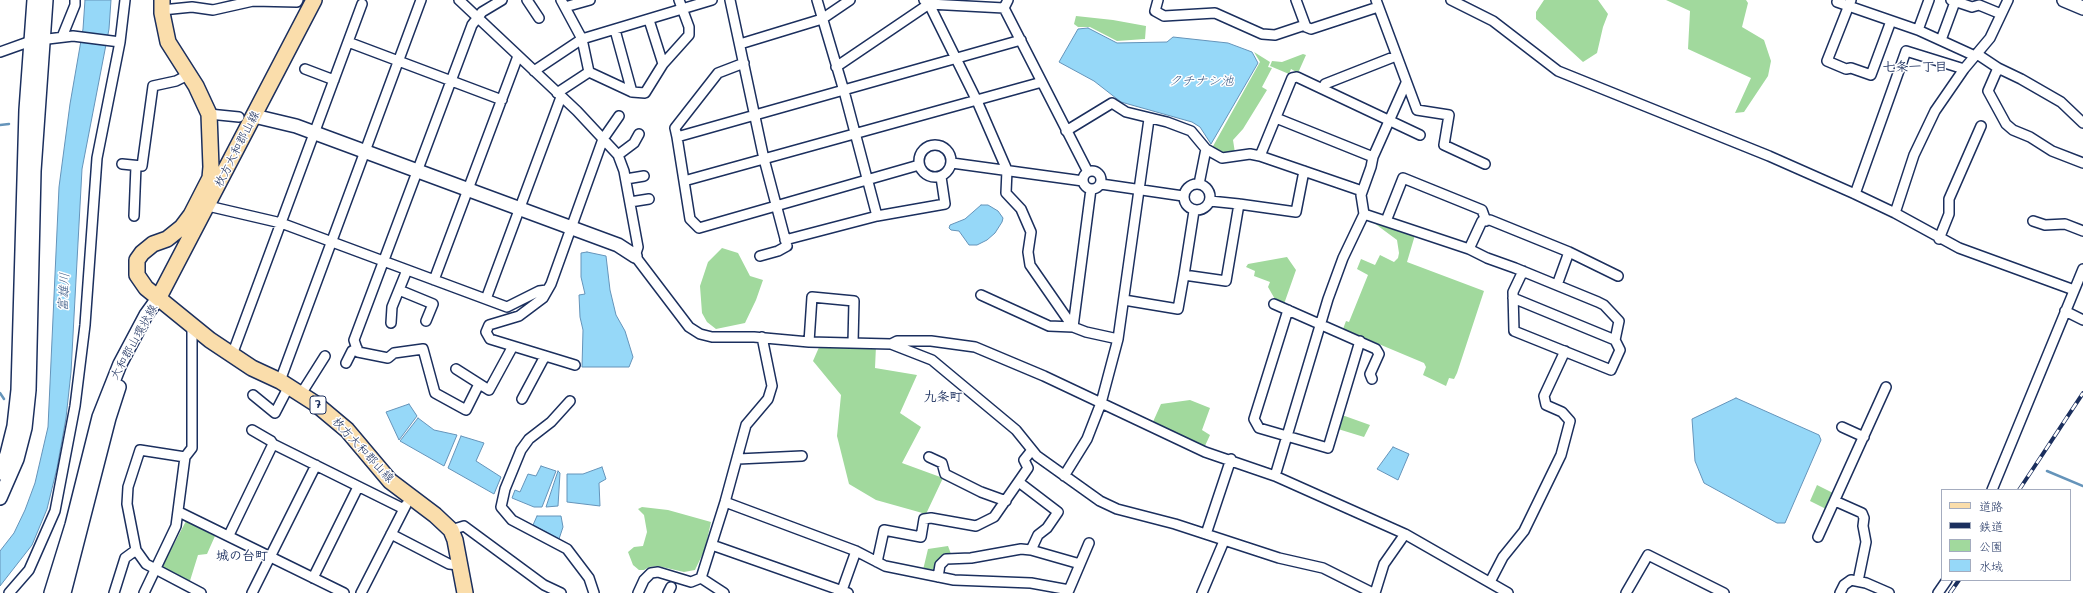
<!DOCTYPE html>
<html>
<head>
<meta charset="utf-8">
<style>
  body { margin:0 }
  #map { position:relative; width:2083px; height:593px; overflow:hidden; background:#fff; font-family:Mali,"Klee One",sans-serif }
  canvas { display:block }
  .legend { position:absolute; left:1941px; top:489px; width:130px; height:92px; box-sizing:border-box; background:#fff; border:1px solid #a4acbf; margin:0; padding:5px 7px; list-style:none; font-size:12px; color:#1b2f5e }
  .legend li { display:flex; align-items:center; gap:8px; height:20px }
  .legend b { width:20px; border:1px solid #a4acbf }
</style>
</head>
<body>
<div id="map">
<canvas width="2083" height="593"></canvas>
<ul class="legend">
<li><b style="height:5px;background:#faddab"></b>道路</li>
<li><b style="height:5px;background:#1b2f5e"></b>鉄道</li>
<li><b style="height:11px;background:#a1d99d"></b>公園</li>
<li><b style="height:11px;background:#96d8f8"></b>水域</li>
</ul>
</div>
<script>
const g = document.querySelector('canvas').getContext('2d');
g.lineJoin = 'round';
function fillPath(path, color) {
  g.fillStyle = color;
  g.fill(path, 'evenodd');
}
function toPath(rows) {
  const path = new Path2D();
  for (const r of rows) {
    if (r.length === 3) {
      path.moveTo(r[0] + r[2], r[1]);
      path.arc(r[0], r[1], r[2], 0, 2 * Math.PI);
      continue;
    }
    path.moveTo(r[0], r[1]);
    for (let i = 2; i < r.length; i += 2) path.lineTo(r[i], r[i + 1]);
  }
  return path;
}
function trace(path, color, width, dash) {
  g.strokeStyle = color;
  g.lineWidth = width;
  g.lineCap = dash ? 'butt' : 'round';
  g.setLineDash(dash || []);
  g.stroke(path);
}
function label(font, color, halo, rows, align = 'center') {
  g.font = font + ' Mali,"Klee One",sans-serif';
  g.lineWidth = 3;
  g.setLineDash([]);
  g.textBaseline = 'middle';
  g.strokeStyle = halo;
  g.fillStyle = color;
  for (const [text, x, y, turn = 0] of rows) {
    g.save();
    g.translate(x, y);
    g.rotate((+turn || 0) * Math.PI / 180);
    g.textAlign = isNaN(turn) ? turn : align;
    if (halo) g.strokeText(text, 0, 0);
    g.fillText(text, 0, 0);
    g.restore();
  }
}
const green = toPath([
  [1544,0,1598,0,1608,14,1603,27,1597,53,1583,62,1536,19,1536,12],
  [1666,0,1746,0,1748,3,1742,27,1764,40,1771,61,1768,76,1744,112,1735,113,1751,78,1688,49,1690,11],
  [1076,16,1113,20,1146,26,1145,39,1117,41,1090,27,1078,27,1074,24],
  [1254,52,1270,62,1268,67,1272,68,1262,87,1267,90,1243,129,1233,140,1235,153,1222,154,1212,148,1260,62],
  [1303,54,1306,55,1298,73,1291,69,1289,74,1270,66,1272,61,1282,62],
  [1370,220,1415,235,1407,262,1484,291,1457,373,1454,379,1449,378,1446,386,1423,375,1426,367,1424,363,1343,329,1346,321,1349,322,1368,275,1357,269,1361,259,1375,265,1380,255,1394,262,1398,258,1399,253,1397,240],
  [722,248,738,253,750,276,763,280,756,300,745,323,716,329,707,322,702,313,700,286,708,262],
  [1287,257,1296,270,1284,304,1276,301,1268,287,1270,282,1254,276,1255,271,1246,267,1248,264],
  [820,345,876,346,875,368,917,375,900,413,921,427,902,463,943,478,926,514,876,500,849,484,837,436,841,395,813,361],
  [1190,400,1210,408,1202,430,1210,435,1204,448,1152,424,1161,404],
  [1342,415,1370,425,1364,437,1338,429],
  [1817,485,1833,493,1826,509,1810,501],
  [642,507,668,510,711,522,705,549,695,570,684,572,658,566,649,567,644,570,639,570,633,565,628,552,634,547,643,546,647,532,644,515,638,509],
  [186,521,215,536,207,554,198,555,189,584,164,569,163,565],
  [948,546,951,554,931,571,923,570,928,549]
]);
const water = toPath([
  [85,0,111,0,109,29,82,169,71,372,66,418,57,468,47,509,32,545,0,586,0,551,14,533,25,510,35,483,48,427,59,187,70,104,83,29,85,0],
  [1088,28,1117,43,1167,42,1173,37,1228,43,1252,52,1258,63,1211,144,1200,127,1192,122,1121,102,1094,81,1059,62,1078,29,1088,28],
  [981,205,988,205,998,211,1003,218,1002,222,995,233,987,240,977,245,969,245,959,231,951,230,949,228,950,225,965,219,981,205],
  [587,252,606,256,610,290,616,315,625,331,633,357,629,367,582,367,583,330,580,317,579,295,585,294,581,277,581,253,587,252],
  [1736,398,1819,435,1821,440,1785,523,1777,523,1704,483,1695,461,1692,419,1736,398],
  [409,404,417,416,399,440,386,412,409,404],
  [418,418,434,430,457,435,444,466,400,441,418,418],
  [461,436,484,443,476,461,501,477,494,494,448,468,461,436],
  [1393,447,1409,454,1398,480,1377,469,1393,447],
  [541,466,556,471,542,507,534,507,512,498,515,490,520,492,528,474,536,476,541,466],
  [602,467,606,479,599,483,600,506,567,502,567,474,583,474,602,467],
  [558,471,560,473,558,506,546,507,558,471],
  [537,516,561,516,563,527,559,539,533,525,537,516]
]);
const stream = toPath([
  [0,125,9,124],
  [0,393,4,399],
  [2047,471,2083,486]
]);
const street = toPath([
  [459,0,577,111,618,155,624,171,638,247,635,256,689,327,700,334,712,337,754,337,809,342,891,344,932,360,1016,430,1037,456,1100,501,1117,509,1175,524,1279,558,1323,568,1373,593],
  [527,0,539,18],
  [561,0,582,39,589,72],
  [730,0,764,159,787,246,778,251,760,256],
  [817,0,844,91,877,216],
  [924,0,929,4,977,101,1007,170,1006,193,1021,209,1031,232,1028,252,1030,265,1073,327,1086,332,1118,339],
  [1008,0,1004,8,1088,172],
  [1158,0,1155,11,1164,16,1215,13,1262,34,1275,35,1305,25],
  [1296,0,1306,27,1311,29,1378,7],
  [1376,0,1417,110,1449,115,1444,145,1485,164],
  [1451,0,1493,21,1558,71,1769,156,1855,194,1895,213,1959,248,2074,290],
  [1851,0,1827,61,1846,69,1851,68,1871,75,1891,21],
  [1951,0,1972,7,1979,5,2001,14],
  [1837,2,1918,30,1975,56],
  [565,7,590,0],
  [162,10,192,7,213,10,253,1,297,2,298,0],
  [649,20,663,64],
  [615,30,632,92],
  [1918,30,1929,0],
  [62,37,75,5,75,0],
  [1941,40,1955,2],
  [348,42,502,100],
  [740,44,822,19,850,0],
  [0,52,31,41,73,36,120,42],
  [1977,54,1998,68,2021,79,2061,102,2083,123],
  [836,67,929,4,1004,8],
  [1998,68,1988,91,2006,124,2013,130,2030,137,2052,151,2083,163],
  [305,69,334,80],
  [534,71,582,39,712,0],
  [589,72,632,92,645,93,663,64,689,35,689,27,679,0],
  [1323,89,1325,84,1396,56],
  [557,93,589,72],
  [209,114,239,117],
  [1276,118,1373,157],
  [1066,131,1112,103,1126,112,1167,122,1191,131,1206,149,1222,158,1250,154,1260,156,1362,191],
  [677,137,675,128,718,73,744,63],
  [935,161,16],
  [618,155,634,143,639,134],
  [1260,156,1292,78,1297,77,1420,135],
  [952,163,1083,181],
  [122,164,142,166,153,86,176,81,188,75],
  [919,165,699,228,690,219,677,137,1021,40],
  [1092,180,9],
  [626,179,644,176],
  [684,181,1042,82],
  [1197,197,13],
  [1101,184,1183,196],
  [1199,184,1206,149],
  [1855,194,1906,51,1964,69],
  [630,202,649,199],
  [1239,204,1296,212,1304,171],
  [208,206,281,223,507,307,539,291,547,290],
  [1895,213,1914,155,1935,111,1964,69,1990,38,2008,0],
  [1364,214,1469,249,1487,258,1515,268,1598,302,1604,305,1619,321,1615,340,1620,350,1611,370,1514,331,1513,292,1523,271],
  [134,216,136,166],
  [1386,221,1403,178,1482,210,1486,221],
  [2033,221,2045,225,2065,224,2083,231],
  [1939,239,1949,214,1949,199,1981,126],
  [785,240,877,216,945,204,941,177],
  [1469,249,1482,221,1490,220,1569,252,1618,276],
  [1184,275,1194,211],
  [434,280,518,56],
  [1557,285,1569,252],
  [399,290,433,304,426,321],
  [981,295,1049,326,1073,327,1091,189],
  [1513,298,1615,340],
  [486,299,561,97],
  [1124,300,1178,309,1184,275,1226,281,1239,204,1210,201],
  [1274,304,1376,349,1379,354,1370,374,1372,379],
  [1288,310,1254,419,1259,428,1328,448,1360,341],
  [2065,311,2083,320],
  [391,323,392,307,407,270],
  [809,342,812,297,854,301,853,343],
  [891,344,897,341,931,341,975,347,1044,376,1205,452,1275,476,1405,534,1508,593],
  [232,355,362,4],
  [346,363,352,351,357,348],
  [575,365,490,339,486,332,489,325,519,316,543,298,551,284,603,139,619,116],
  [456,369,489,390,513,346],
  [280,381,421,0],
  [479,384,466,410,435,393,423,349,394,353,388,358,358,352,354,340,472,25,482,12,502,0],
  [301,394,325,356],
  [253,395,275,413,289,386],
  [522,399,545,356],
  [570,401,551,422,529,439,521,450,505,489,501,507,512,520,567,549,589,578,594,593],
  [1842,427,1864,437],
  [252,430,271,441,273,444],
  [185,457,140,450,128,487,127,504,136,550,146,564,201,593],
  [929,457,942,463,945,474,981,492,1006,501],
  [738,459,802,456],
  [1064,476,1087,439,1101,403,1118,339,1149,119],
  [1275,476,1328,299,1343,258,1364,214,1361,195,1371,167,1373,157,1406,83],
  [1020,483,1058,512,1047,528,1038,535,1031,550],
  [1992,490,2083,269],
  [1835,501,1862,513,1864,518,1863,526,1866,542,1858,581],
  [725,502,856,551,885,566,954,580,1031,583,1069,590,1089,543],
  [179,512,344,593],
  [451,530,464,526,544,585,561,593],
  [391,534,449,564,459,565],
  [1206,534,1231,459],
  [229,535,273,444,404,509],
  [1818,537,1886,387],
  [712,545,848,593],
  [877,562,884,530,921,537,924,519,931,518,976,526,994,517,1028,468,1024,460,1032,450],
  [938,577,940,565,946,559,971,558,1021,549,1031,550,1080,564],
  [313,578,358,487],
  [701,578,725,502,746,425,768,399,772,386,762,337],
  [701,578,724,593],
  [1490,582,1503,557,1524,531,1561,455,1570,421,1562,412,1546,405,1544,396,1565,351],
  [9,593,29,570,55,511,75,406,85,325,97,158,120,42,125,0],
  [114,593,125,558,136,550],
  [144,593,176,526,185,457,192,448,192,327],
  [252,593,316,465],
  [361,593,406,505],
  [638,593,644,580,651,573,658,572,691,582,701,578],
  [668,593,671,587],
  [841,593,856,551],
  [1202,593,1224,541],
  [1375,593,1384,564,1405,534],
  [1626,593,1648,555,1724,593],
  [1840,593,1844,585,1851,580,1866,583,1889,593],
  [1938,593,1947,580]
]);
const secondary = toPath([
  [2064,0,2083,8],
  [254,116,296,126,618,245,635,256],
  [0,473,7,454,14,426,18,390,26,110,34,0],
  [0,498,17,459,25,428,29,390,34,171,46,0],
  [51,593,72,525,99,417,120,364,146,315,159,297],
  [64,593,109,418,119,387]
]);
const primary = toPath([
  [162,0,162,13,168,42,196,86,209,114,211,167,210,178,191,215,182,227,167,239,153,244,142,253,137,260,137,275,146,288,210,340,252,368,280,381,316,404,347,430,390,481,435,515,451,530,455,540,465,593],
  [159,297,314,0]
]);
const rail = toPath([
  [2019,490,2083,393],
  [1950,593,1959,580]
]);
const shields = [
  [318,405,16]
];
const shieldNames = [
  ["7",318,405]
];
const streetNames = [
  ["枚方大和郡山線",237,149,-63],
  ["大和郡山環状線",134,342,-61],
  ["枚方大和郡山線",363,450,47]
];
const neighbourhoodNames = [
  ["七条一丁目",1915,67],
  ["九条町",943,397],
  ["城の台町",242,556]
];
const waterNames = [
  ["クチナシ池",1201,81],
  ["富雄川",64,292,-87]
];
fillPath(green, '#a1d99d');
fillPath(water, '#96d8f8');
trace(water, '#6594ba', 1);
trace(stream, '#6594ba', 2.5);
trace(street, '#1b2f5e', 12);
trace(secondary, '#1b2f5e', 16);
trace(primary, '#1b2f5e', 18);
trace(street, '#fff', 9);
trace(secondary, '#fff', 13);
trace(primary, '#faddab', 15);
trace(rail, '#1b2f5e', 4);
trace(rail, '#fff', 2.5, [8]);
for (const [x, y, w] of shields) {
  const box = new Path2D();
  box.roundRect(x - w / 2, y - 9, w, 18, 3);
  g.fillStyle = '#fff';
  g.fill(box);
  trace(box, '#1b2f5e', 1);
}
label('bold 11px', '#1b2f5e', null, shieldNames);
label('12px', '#1b2f5e', '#fff', streetNames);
label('bold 13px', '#1b2f5e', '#fff', neighbourhoodNames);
label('italic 13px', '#3a5984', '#fff', waterNames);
</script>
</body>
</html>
